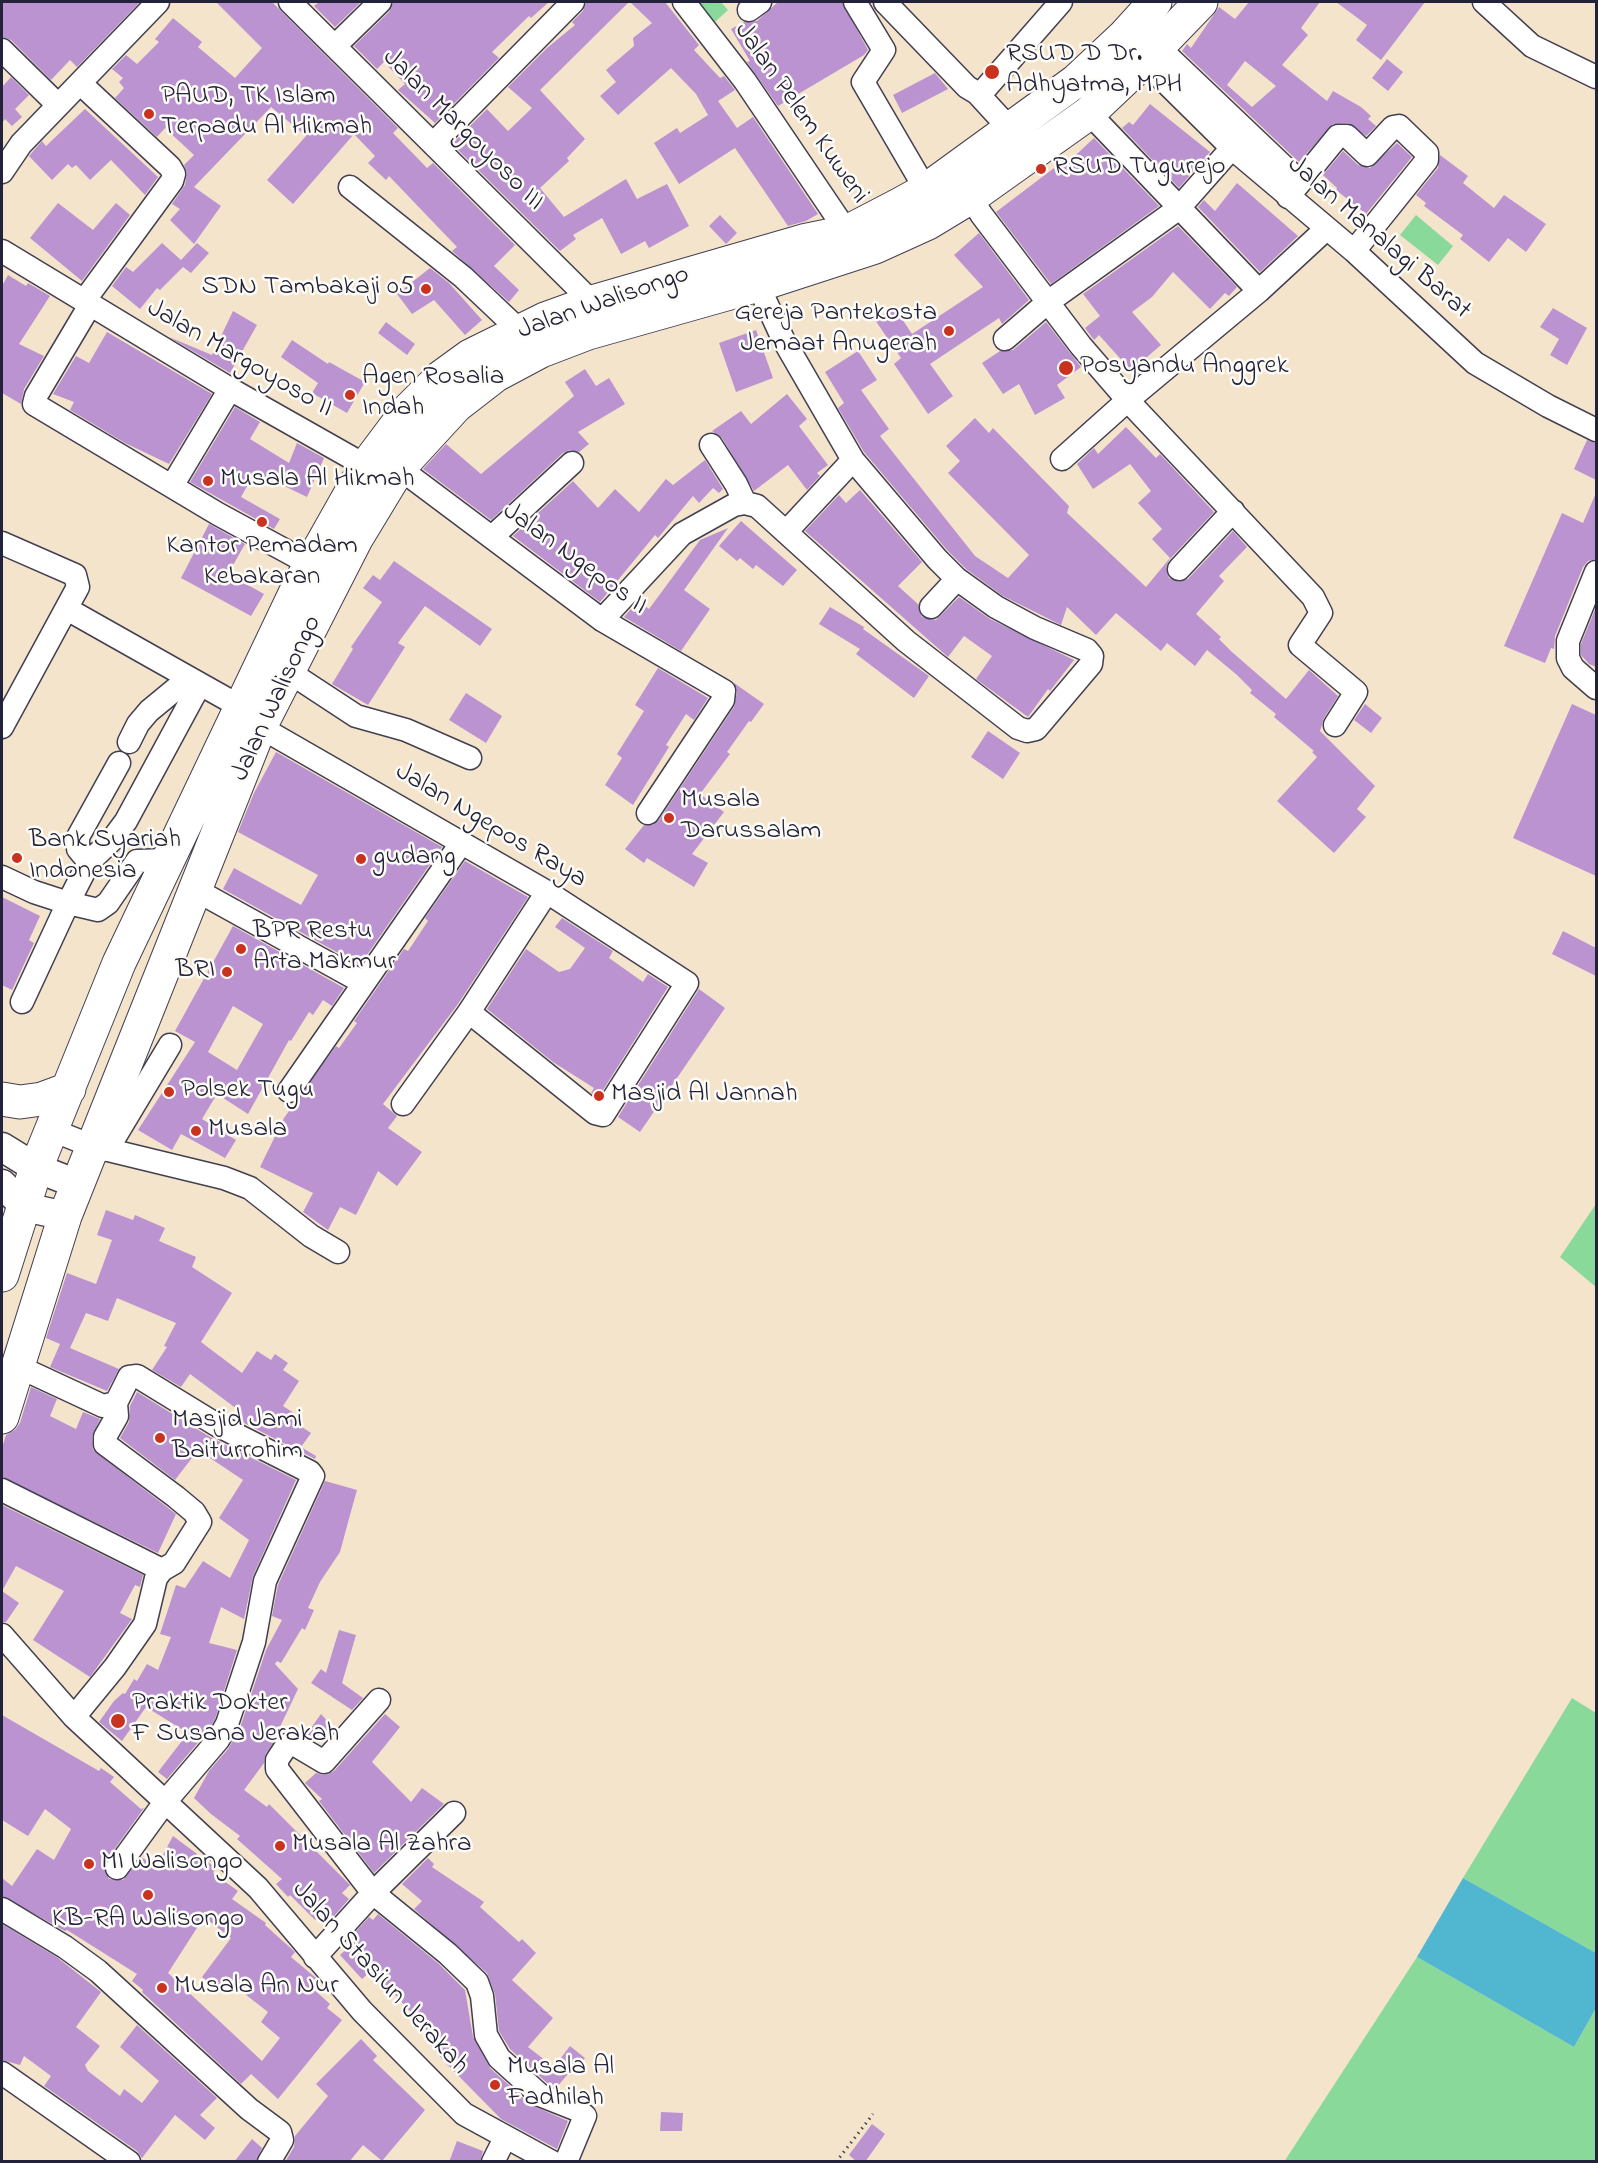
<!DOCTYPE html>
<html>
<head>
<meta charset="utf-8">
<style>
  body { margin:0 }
  #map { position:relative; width:1598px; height:2163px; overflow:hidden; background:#f4e4cc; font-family:"Indie Flower",sans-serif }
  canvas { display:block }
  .frame { position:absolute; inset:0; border:3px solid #22223b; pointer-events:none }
</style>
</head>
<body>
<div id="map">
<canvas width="1598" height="2163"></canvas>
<div class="frame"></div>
</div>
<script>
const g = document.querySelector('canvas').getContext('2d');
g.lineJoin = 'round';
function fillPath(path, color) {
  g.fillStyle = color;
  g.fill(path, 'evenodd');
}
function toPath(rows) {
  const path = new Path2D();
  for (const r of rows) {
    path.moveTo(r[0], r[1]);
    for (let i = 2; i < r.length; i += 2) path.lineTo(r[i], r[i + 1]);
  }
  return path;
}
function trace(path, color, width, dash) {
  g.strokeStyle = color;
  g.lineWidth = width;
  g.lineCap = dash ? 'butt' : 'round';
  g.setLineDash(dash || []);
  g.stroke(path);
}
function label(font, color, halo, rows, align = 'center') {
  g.font = font + ' "Indie Flower",sans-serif';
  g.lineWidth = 5;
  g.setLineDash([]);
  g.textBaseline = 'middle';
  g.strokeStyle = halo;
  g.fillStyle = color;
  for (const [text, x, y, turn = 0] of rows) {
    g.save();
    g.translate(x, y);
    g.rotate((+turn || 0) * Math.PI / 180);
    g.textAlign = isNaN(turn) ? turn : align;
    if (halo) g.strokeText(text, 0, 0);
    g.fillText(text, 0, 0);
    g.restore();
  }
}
const green = toPath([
  [697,2,721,2,728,10,715,22],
  [1416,215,1453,246,1438,265,1400,235],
  [1596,1204,1596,1287,1560,1257],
  [1572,1698,1596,1713,1596,1953,1463,1878],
  [1417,1957,1574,2047,1596,2008,1596,2161,1284,2162]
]);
const water = toPath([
  [1463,1878,1596,1953,1596,2008,1574,2047,1417,1957]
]);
const building = toPath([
  [2,2,140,2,77,67,70,60,51,80,11,40,2,37],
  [216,2,272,2,398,128,393,133,427,168,433,163,515,245,494,266,519,290,509,302,452,251,457,247,389,176,386,180,368,163,375,156,354,134,293,204,267,180,306,136,271,107,194,187,221,206,194,244,170,220,180,209,172,204,185,185,187,173,184,165,194,155,165,128,157,137,115,98,124,88,119,82,123,78,112,69,126,55,137,64,159,42,155,39,173,18,202,42,198,47,235,78,262,48],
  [319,2,361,2,335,27,314,6],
  [393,2,549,2,531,18,529,16,492,52,499,58,435,123,398,90,405,84,384,62,377,69,354,46,389,12],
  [586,2,629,2,540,90,585,139,567,158,569,161,540,188,564,217,626,179,637,199,667,184,689,226,649,248,645,241,621,254,602,218,573,235,576,239,560,251,452,144,487,109,508,131,532,108,508,87,547,48,575,25,572,22,583,11],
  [630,2,665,2,699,45,694,50,720,78,724,76,735,90,718,101,737,128,753,117,818,214,806,221,788,226,735,148,679,184,654,143,677,128,680,133,708,115,696,94,671,68,618,115,600,96,616,82,606,70,634,46,633,38,652,23],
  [778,2,842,2,868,50,864,55,778,106,747,62,750,61,731,29,744,22,757,21],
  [1249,2,1320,2,1301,28,1308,35,1282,65,1327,101,1333,91,1361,107,1371,116,1368,119,1376,126,1366,136,1348,123,1333,124,1299,162,1182,51,1187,44,1191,48,1219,7,1235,19],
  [1245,61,1276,86,1252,107,1227,85],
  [1336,2,1425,2,1381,60,1356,40,1367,25],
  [1387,59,1403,72,1388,91,1372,78],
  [935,73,948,89,902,113,893,95],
  [11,77,29,95,15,109,22,117,12,126,5,119,2,123,2,87],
  [1150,104,1210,152,1179,188,1122,128,1129,122,1133,125],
  [85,109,158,177,145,195,111,160,90,180,76,165,72,168,68,164,52,180,29,156,42,141,46,146],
  [1094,138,1159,206,1051,284,996,212,1054,168,1056,170,1078,153],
  [1397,143,1412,157,1366,214,1336,190,1337,188,1323,175,1343,151,1358,165,1370,168],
  [1440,155,1468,176,1463,183,1494,208,1504,195,1546,224,1526,252,1508,238,1489,262,1460,239,1463,235,1424,206,1426,203,1416,195,1438,168],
  [1237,183,1298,236,1260,272,1198,207,1204,200,1215,211],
  [58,203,93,230,116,203,130,215,82,281,30,238],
  [720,215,737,233,726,244,709,226],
  [1178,226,1237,287,1229,296,1225,293,1210,309,1173,272,1152,297,1132,312,1161,345,1147,357,1152,363,1136,376,1099,335,1094,340,1085,328,1100,316,1083,294],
  [979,233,1029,300,1002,324,999,318,930,364,953,396,928,414,894,364,901,358,875,320,894,307,912,334,983,287,954,255],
  [162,243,181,260,197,243,209,253,191,273,183,267,160,290,157,288,140,309,112,286,126,267,133,272],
  [430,268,449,283,482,320,465,335,434,300,412,314,397,294],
  [8,275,26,286,28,283,50,296,19,344,44,356,24,389,21,404,2,393,2,286],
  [1553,308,1587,328,1567,365,1550,355,1559,339,1540,327],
  [233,311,257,325,230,373,169,337,212,355],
  [386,322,415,344,407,355,378,333],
  [1046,322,1081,367,1057,385,1065,398,1035,415,1019,384,1003,394,982,363,1000,351,1013,350],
  [756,330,773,378,736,392,719,343],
  [107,332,212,394,169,464,125,443,70,410,74,402,53,394,76,356,89,363],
  [292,340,328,364,329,362,365,382,347,413,312,393,318,383,281,357],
  [858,351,877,380,861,390,889,429,880,436,975,556,1008,578,1029,555,948,473,960,461,946,446,975,418,989,433,993,428,1069,506,1067,513,1146,587,1170,558,1152,539,1162,529,1138,503,1151,491,1130,464,1093,489,1077,464,1094,448,1098,454,1126,427,1156,458,1160,454,1214,512,1169,560,1166,567,1169,578,1177,582,1188,579,1233,531,1247,547,1219,576,1224,581,1196,614,1221,637,1219,639,1232,652,1286,699,1309,670,1338,696,1324,718,1320,731,1375,786,1357,809,1366,817,1334,853,1277,801,1317,757,1312,752,1314,751,1274,717,1276,714,1250,693,1252,690,1237,675,1207,650,1195,666,1167,643,1161,651,1116,613,1096,635,1067,607,1061,625,1003,596,966,569,947,550,864,452,838,408,844,403,825,372],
  [585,369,596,386,609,378,625,404,578,432,589,444,579,452,570,450,563,453,491,520,423,469,446,444,481,474,574,396,565,382],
  [787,394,807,419,799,426,828,465,817,473,820,476,807,490,788,465,754,491,722,438,712,431,741,411,751,424],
  [235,407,260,422,250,439,289,463,297,443,324,458,307,497,255,472,241,497,280,519,274,529,190,482],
  [1587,440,1596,443,1596,480,1574,469],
  [705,460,723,489,719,493,713,488,699,503,693,496,658,538,655,535,600,602,513,536,573,481,598,508,615,489,639,512,666,479,673,485],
  [860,490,922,562,898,586,918,604,922,617,936,620,959,597,990,619,1074,660,1050,691,1048,689,1028,717,976,679,992,656,964,636,948,657,805,531,839,495,846,503],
  [1596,493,1596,559,1588,561,1583,567,1555,636,1554,649,1551,648,1545,663,1504,646,1562,513,1583,523],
  [741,521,797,570,783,586,756,565,753,569,740,558,737,561,719,546],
  [209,524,245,544,228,574,264,594,251,616,181,578],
  [728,528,684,590,710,609,681,651,624,617,638,601,649,609,700,540],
  [394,561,492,629,480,646,425,606,398,643,405,647,368,705,332,684,353,649,351,647,382,602,363,588,373,575,380,580],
  [830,607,864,627,863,629,929,676,914,698,856,654,860,649,819,624],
  [1596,607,1596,667,1589,664,1581,655,1581,644],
  [658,668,708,698,694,720,686,714,666,745,669,747,633,805,605,785,622,758,617,754,644,711,635,705],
  [734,683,764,704,751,722,749,721,727,752,730,754,700,794,724,812,692,854,708,863,694,887,647,858,644,863,625,849,644,825,653,825,659,820,734,707,737,692],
  [466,693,502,716,486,743,449,720],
  [1365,704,1382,718,1371,733,1354,720],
  [1572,704,1596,715,1596,876,1513,838],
  [988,731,1020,753,1003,779,971,757],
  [276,752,442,847,360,965,223,889,234,868,301,905,318,875,238,832,254,793],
  [465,861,528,897,458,1004,383,1104,397,1116,388,1128,422,1152,397,1186,378,1171,356,1215,340,1207,328,1230,303,1212,313,1193,260,1167,284,1118,336,1046,339,1048,357,1023,354,1021,404,949,408,951,428,921,425,918],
  [2,897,40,916,29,940,34,943,12,990,2,985],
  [562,918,613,951,609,958,643,982,648,974,668,987,598,1098,591,1093,594,1088,553,1062,487,1009,526,949,559,972,570,969,585,948,555,927],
  [233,926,344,988,332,1006,323,1000,313,1015,309,1012,291,1041,289,1040,248,1114,217,1094,202,1119,236,1140,225,1158,181,1134,172,1150,138,1130,195,1042,175,1031],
  [233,1006,263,1024,237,1070,208,1052],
  [1563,931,1596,948,1596,976,1552,954],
  [699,989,725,1008,640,1132,618,1117],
  [106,1210,133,1220,135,1215,165,1228,159,1241,196,1257,192,1267,232,1293,201,1342,242,1373,257,1351,271,1360,275,1354,288,1363,283,1370,299,1381,283,1406,300,1417,296,1423,311,1433,301,1447,316,1456,315,1459,236,1419,241,1412,190,1374,181,1387,152,1370,167,1347,164,1346,176,1323,117,1298,108,1321,86,1313,70,1348,119,1369,107,1391,50,1367,60,1344,46,1338,67,1273,96,1284,112,1240,97,1235],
  [31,1387,57,1399,50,1416,76,1429,83,1412,100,1419,92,1436,93,1450,176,1514,158,1553,2,1477,2,1448,6,1435,15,1430,20,1423],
  [137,1392,210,1437,296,1480,253,1576,244,1619,221,1607,209,1643,237,1650,215,1719,207,1732,167,1779,158,1772,188,1733,146,1707,122,1741,99,1722,114,1701,123,1693,125,1694,134,1679,137,1681,147,1664,158,1670,171,1637,160,1634,176,1585,185,1588,203,1561,230,1578,249,1540,219,1518,243,1480,198,1450,175,1480,120,1438,129,1422,130,1406],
  [325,1481,357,1490,350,1515,340,1552,320,1582,308,1608,314,1610,305,1630,302,1628,281,1663,277,1661,275,1664,298,1689,278,1731,281,1733,266,1753,264,1763,244,1790,267,1807,269,1804,350,1885,342,1893,349,1899,328,1923,320,1916,315,1920,290,1895,288,1897,276,1884,282,1879,237,1839,240,1836,211,1814,194,1798,209,1771,228,1749,240,1728,266,1650,282,1620,272,1616,278,1585],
  [2,1505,143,1575,140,1587,135,1585,120,1613,132,1619,90,1677,33,1640,64,1591,16,1566,2,1591,19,1603,6,1622,2,1622],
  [339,1630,356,1635,342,1683,363,1698,352,1710,311,1683,321,1669,326,1673],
  [321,1714,331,1725,319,1743,306,1735],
  [385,1714,400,1727,372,1762,411,1802,422,1788,444,1804,374,1873,319,1801,322,1799,305,1783,316,1773,324,1775,334,1771],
  [2,1715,99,1771,101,1768,114,1777,110,1782,141,1809,144,1808,106,1861,104,1867,109,1879,123,1880,141,1857,157,1866,173,1836,216,1868,213,1873,238,1891,232,1899,266,1923,265,1925,295,1952,291,1957,316,1978,310,1986,330,2004,327,2008,342,2020,278,2099,251,2074,241,2084,142,1992,143,1990,132,1981,137,1974,67,1930,65,1931,2,1896,2,1878,12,1886,37,1849,54,1860,71,1829,45,1809,28,1836,2,1820],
  [204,1917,231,1938,202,1977,220,1990,227,1980,268,2012,261,2022,280,2038,262,2061,168,1973],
  [428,1858,434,1864,432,1867,484,1902,480,1907,519,1942,522,1939,536,1953,512,1980,553,2018,528,2047,554,2067,570,2046,585,2058,571,2076,568,2074,557,2087,547,2083,510,2049,499,2031,495,1994,487,1973,414,1909,422,1901,402,1884],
  [378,1914,439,1964,465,1990,473,2037,490,2068,531,2105,568,2121,557,2149,501,2119,442,2059,426,2039,431,2035,391,1990,370,1972,362,1979,340,1955,352,1944,348,1940,369,1917,373,1920],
  [2,1924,58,1958,101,1992,76,2027,100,2046,85,2065,88,2071,120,2096,124,2089,142,2103,159,2081,120,2047,137,2025,217,2098,200,2115,215,2128,205,2140,175,2115,142,2158,137,2151,44,2086,51,2076,24,2056,20,2065,2,2060],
  [361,2039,377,2056,373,2060,425,2110,382,2161,363,2145,349,2162,285,2162,294,2147,295,2136,328,2096,316,2084],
  [661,2112,683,2113,682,2131,660,2131],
  [872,2124,885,2134,865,2162,857,2162,849,2155],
  [252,2139,262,2148,256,2162,234,2162],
  [457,2141,483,2151,480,2162,449,2162]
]);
const path = toPath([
  [836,2162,873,2114]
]);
const minor = toPath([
  [290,2,592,302],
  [684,2,745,81,847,232],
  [855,2,884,50,863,82,926,190],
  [885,2,967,87,977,93,985,89,1061,2],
  [1484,2,1532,46,1596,77],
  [749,10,760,2],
  [335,46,380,2],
  [1158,47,1300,182],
  [2,50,58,105],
  [1144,61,1233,149,1354,251,1475,363,1548,406,1596,430],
  [81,84,170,167,174,174,172,181,84,301],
  [977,93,1010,129],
  [1089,113,1259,291],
  [433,144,573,2],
  [2,172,21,144,158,2],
  [350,187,463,277,519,330],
  [971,197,981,214,1081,346,1132,405,1313,597,1321,613,1300,645,1356,692,1335,725],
  [1288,197,1338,136,1347,136,1367,155,1393,127,1399,126,1427,153,1427,160,1354,251],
  [2,251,230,389,366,466],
  [90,305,36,396,34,404,218,514,310,564],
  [1005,339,1048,302,1178,209,1246,132],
  [711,445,736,484,745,503],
  [1062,459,1128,400,1259,291,1325,230],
  [399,468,602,620,724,691,723,700,648,813],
  [172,486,230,389],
  [786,532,853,460],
  [492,537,572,463],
  [2,543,75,575,78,587,2,727],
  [1179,569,1233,511],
  [1596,572,1568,641,1568,658,1573,668,1596,688],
  [931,607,957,579],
  [602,620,682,534,734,505,745,503,757,506,906,641,1018,728,1027,731,1036,729,1091,664,1092,656,1087,650,1035,628,996,607,957,579,937,559,853,460,783,339,758,285],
  [289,672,356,716,406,730,470,758],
  [200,684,241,707],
  [260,727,547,892,687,983,603,1115,595,1113,469,1012],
  [129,742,138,724,149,711,189,678],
  [89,862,78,849,78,837,119,763],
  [2,877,34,892,68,903,89,862,112,840,126,821,200,684,67,609],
  [194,889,364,983],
  [22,1002,68,903,98,910,108,903,137,861,168,860],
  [289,1091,462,842],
  [403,1104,469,1012,547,892],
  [52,1130,92,1146,224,1178,250,1188,311,1236,338,1252],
  [107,1150,170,1045],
  [19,1367,103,1406,116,1403,129,1377,137,1376,217,1425,310,1472,313,1476,265,1581,254,1642,227,1724,218,1740,165,1802,117,1868],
  [2,1490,162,1570],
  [2,1635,74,1717,258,1888,362,2011,464,2114,552,2162],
  [379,1700,324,1762,292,1743,287,1745,277,1760,277,1769,373,1893,448,1954,477,1982,482,1996,486,2035,499,2058,540,2095,578,2110,585,2116,566,2162],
  [74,1717,115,1667,145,1624,156,1578,162,1570,174,1563,200,1522,194,1512,176,1497,105,1444,105,1437,117,1416,116,1403],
  [2,1909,65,1947,98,1971,249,2109,280,2132,282,2140,269,2162],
  [315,1957,373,1893,454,1813],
  [2,2073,129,2162],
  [493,2162,505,2138]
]);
const major = toPath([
  [2,1147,36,1168,77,1184],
  [2,1184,25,1207,65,1216]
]);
const highway = toPath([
  [2,1099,20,1102,42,1099,69,1089],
  [2,1275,36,1168,119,963,300,583,366,466,408,410,441,377,470,356,545,319,592,302,803,241,847,232,897,206,926,190,1076,81,1124,36,1155,2],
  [2,1417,65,1216,260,727,356,539,399,468,456,406,496,375,541,351,588,333,758,285,875,247,928,223,971,197,1089,113,1144,61,1201,2]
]);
const markers = [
  [992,72,8,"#c8321e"],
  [149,114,6,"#c8321e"],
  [1041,169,6,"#c8321e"],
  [426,289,6,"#c8321e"],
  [949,331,6,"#c8321e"],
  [1066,368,8,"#c8321e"],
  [350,395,6,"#c8321e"],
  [208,481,6,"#c8321e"],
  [262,522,6,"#c8321e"],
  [669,818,6,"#c8321e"],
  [17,858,6,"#c8321e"],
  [361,859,6,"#c8321e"],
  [241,949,6,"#c8321e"],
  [227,972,6,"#c8321e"],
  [169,1092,6,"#c8321e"],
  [599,1096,6,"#c8321e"],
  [196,1131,6,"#c8321e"],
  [160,1438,6,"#c8321e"],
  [118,1721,8,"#c8321e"],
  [280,1846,6,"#c8321e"],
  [89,1864,6,"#c8321e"],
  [148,1895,6,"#c8321e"],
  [162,1988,6,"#c8321e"],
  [495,2085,6,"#c8321e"]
];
const poiNames = [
  ["RSUD D Dr.",1006,56],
  ["Adhyatma, MPH",1006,87],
  ["PAUD, TK Islam",161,98],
  ["Terpadu Al Hikmah",161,129],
  ["RSUD Tugurejo",1053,169],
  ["SDN Tambakaji 05",414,289,"right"],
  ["Gereja Pantekosta",937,315,"right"],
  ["Jemaat Anugerah",937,346,"right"],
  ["Posyandu Anggrek",1080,368],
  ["Agen Rosalia",362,379],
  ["Indah",362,410],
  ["Musala Al Hikmah",220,481],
  ["Kantor Pemadam",262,548,"center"],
  ["Kebakaran",262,579,"center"],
  ["Musala",681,802],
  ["Darussalam",681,833],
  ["Bank Syariah",29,842],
  ["Indonesia",29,873],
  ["gudang",373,859],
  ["BPR Restu",253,933],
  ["Arta Makmur",253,964],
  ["BRI",215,972,"right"],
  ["Polsek Tugu",181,1092],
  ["Masjid Al Jannah",611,1096],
  ["Musala",208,1131],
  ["Masjid Jami",172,1422],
  ["Baiturrohim",172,1453],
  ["Praktik Dokter",132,1705],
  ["F Susana Jerakah",132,1736],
  ["Musala Al Zahra",292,1846],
  ["MI Walisongo",101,1864],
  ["KB-RA Walisongo",148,1921,"center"],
  ["Musala An Nur",174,1988],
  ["Musala Al",507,2069],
  ["Fadhilah",507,2100]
];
const streetNames = [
  ["Jalan Pelem Kuweni",800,114,55],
  ["Jalan Margoyoso III",462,131,45],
  ["Jalan Manalagi Barat",1378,239,41],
  ["Jalan Walisongo",604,304,-19],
  ["Jalan Margoyoso II",239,360,30],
  ["Jalan Ngepos II",574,560,36],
  ["Jalan Walisongo",278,699,-65],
  ["Jalan Ngepos Raya",490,827,31],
  ["Jalan Stasiun Jerakah",379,1979,48]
];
fillPath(green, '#88d99a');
fillPath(water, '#51b6cf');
fillPath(building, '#bb93d1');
trace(minor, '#423f51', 25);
trace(major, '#423f51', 31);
trace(highway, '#423f51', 35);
trace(path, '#423f51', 3, [1.5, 4.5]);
trace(minor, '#fff', 22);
trace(major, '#fff', 28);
trace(highway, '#fff', 33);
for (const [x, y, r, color] of markers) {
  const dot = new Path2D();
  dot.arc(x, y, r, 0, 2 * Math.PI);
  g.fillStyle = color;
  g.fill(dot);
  trace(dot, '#fdfcf7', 2);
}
label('27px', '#22223b', '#fdfcf7', poiNames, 'left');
label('27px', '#22223b', '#fdfcf7', streetNames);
</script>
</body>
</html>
